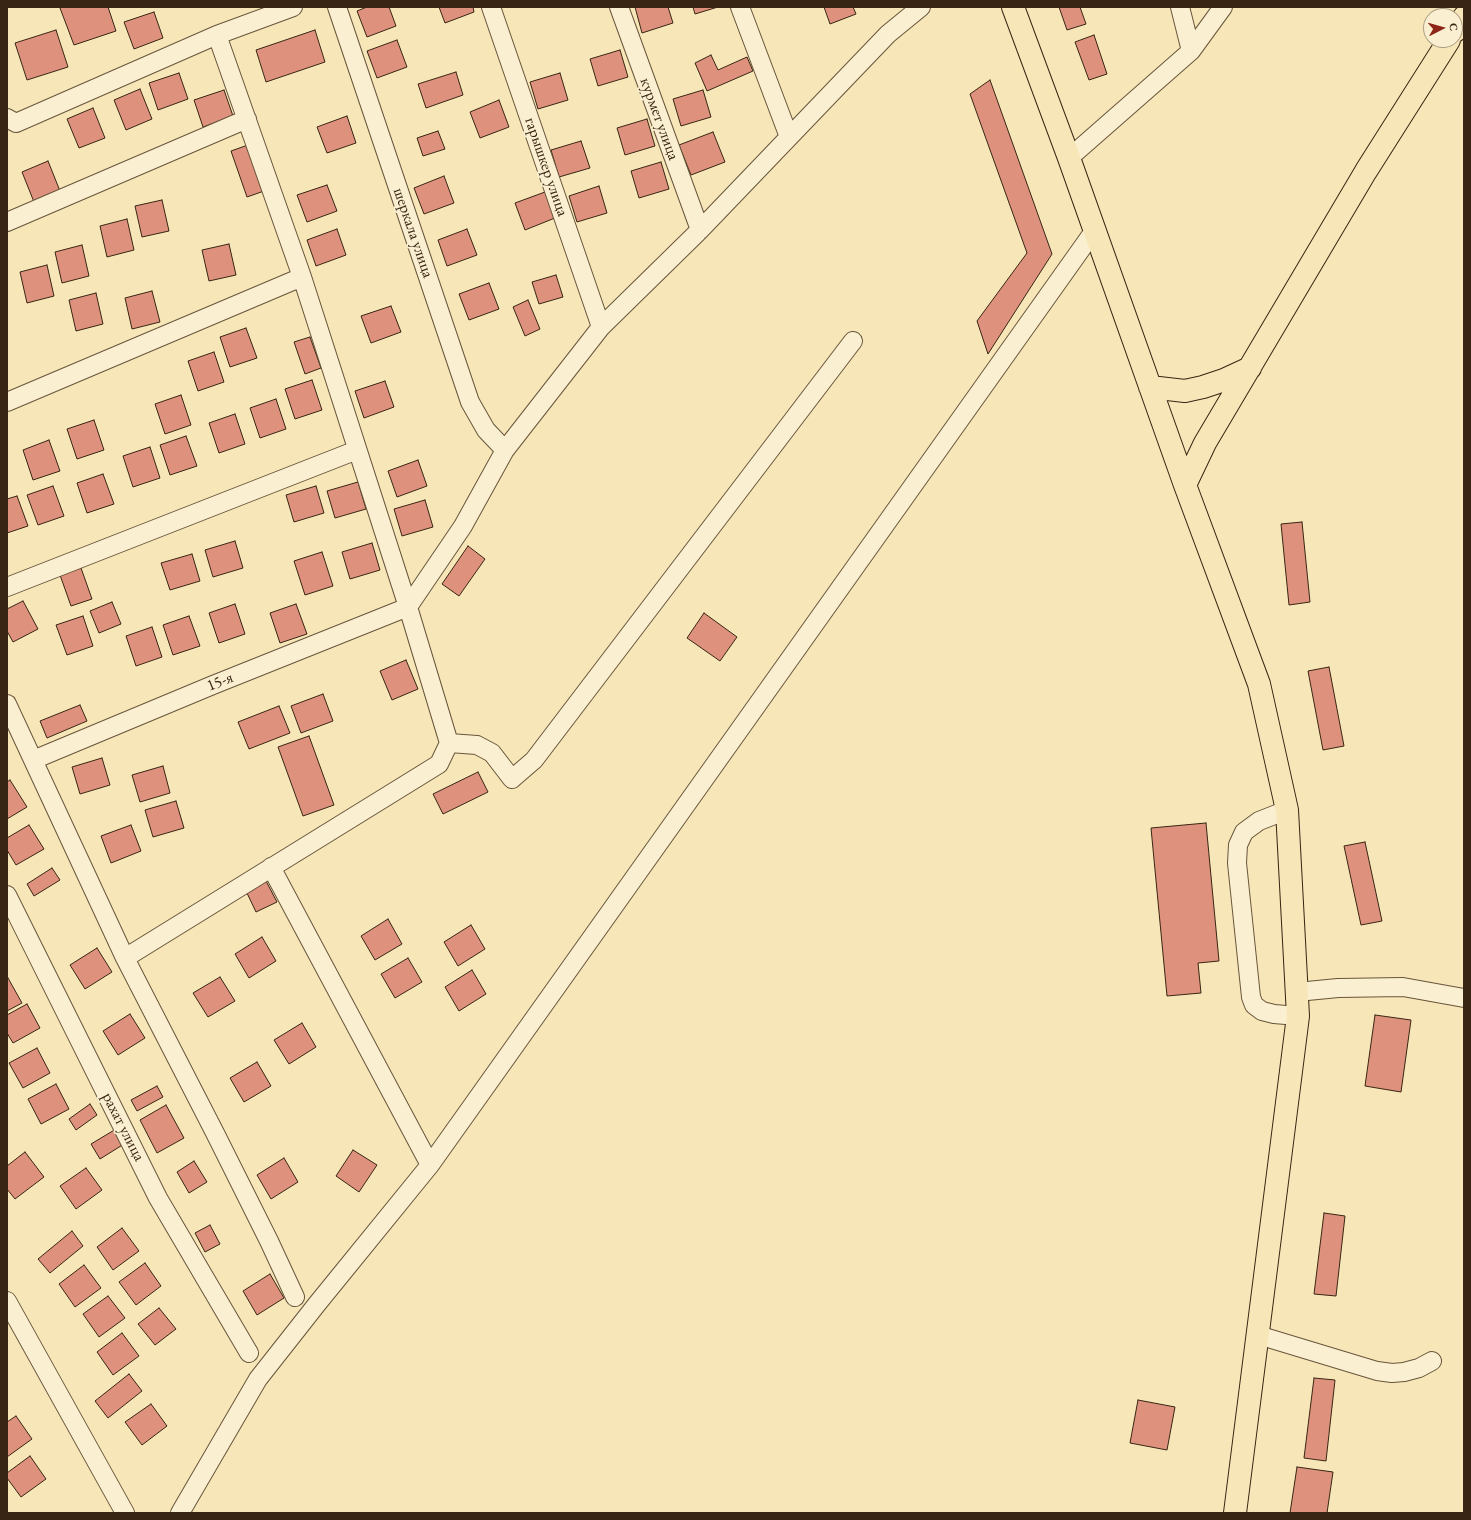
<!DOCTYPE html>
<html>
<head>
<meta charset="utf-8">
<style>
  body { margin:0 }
  #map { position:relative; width:1471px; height:1520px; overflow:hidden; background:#f7e6b7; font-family:"EB Garamond",serif }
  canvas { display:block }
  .frame { position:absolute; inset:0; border:8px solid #382513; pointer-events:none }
  .north { position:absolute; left:1423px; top:8px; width:40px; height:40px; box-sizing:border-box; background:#faefd0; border:1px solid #ac9e84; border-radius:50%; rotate:84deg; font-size:11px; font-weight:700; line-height:16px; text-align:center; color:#382513 }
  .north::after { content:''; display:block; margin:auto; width:14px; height:18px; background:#8f2418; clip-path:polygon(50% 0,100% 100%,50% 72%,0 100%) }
</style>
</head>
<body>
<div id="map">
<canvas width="1471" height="1520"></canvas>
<div class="frame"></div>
<div class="north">С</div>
</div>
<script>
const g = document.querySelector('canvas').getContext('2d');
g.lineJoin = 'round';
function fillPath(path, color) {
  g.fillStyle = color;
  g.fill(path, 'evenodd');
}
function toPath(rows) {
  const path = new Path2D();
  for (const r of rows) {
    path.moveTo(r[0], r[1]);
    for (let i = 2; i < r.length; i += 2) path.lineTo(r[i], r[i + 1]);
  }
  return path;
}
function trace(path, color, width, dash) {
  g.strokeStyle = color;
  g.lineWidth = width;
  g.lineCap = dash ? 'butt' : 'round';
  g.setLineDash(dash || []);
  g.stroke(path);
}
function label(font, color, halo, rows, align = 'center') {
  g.font = font + ' "EB Garamond",serif';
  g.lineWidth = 3.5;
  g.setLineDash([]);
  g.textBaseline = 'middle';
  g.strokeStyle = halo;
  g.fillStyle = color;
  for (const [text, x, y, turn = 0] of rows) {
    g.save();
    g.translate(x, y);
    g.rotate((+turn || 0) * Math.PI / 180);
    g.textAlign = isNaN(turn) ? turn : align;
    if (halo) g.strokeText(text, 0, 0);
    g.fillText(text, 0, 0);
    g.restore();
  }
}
const building = toPath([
  [62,7,108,7,116,31,74,45,60,8,62,7],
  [367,7,389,7,396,26,367,37,357,11,367,7],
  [439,7,473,7,474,12,445,23,439,7],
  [635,7,668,7,673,23,642,33,635,7],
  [693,7,718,7,695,14,693,7],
  [824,7,853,7,856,14,830,24,824,7],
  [1059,7,1080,7,1086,24,1067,30,1059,7],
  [154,12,163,38,134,49,124,22,154,12],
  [56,30,68,67,27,80,15,43,56,30],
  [315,30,325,62,266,82,256,50,315,30],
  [1094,35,1107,74,1089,80,1075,42,1094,35],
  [397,40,407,67,377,78,367,51,397,40],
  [620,50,628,77,598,86,590,59,620,50],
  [711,55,718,70,747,57,753,71,707,91,695,63,711,55],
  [456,72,463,95,426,108,418,84,456,72],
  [179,73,188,99,158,110,149,83,179,73],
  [560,73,568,100,538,109,530,82,560,73],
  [990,80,1052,254,988,354,977,321,1027,253,970,94,990,80],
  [140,89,152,119,126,130,114,100,140,89],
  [224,90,233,116,203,127,194,100,224,90],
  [703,90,711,117,681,126,673,99,703,90],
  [499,100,509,127,480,138,470,112,499,100],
  [93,108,105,138,79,148,67,119,93,108],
  [347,116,356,143,327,153,317,127,347,116],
  [647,119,655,146,625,155,617,128,647,119],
  [438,131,445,149,423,156,417,138,438,131],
  [713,132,725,162,691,175,679,145,713,132],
  [581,141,590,168,559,177,551,150,581,141],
  [248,145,264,191,247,197,231,151,248,145],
  [48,161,60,191,34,202,22,172,48,161],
  [661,162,669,189,639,198,631,171,661,162],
  [444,176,454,203,424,214,414,188,444,176],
  [327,185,337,211,307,222,297,195,327,185],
  [599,186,607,213,577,222,569,196,599,186],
  [545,192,555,218,525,230,515,203,545,192],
  [162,200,169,231,142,237,135,206,162,200],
  [127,219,134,250,107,257,100,226,127,219],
  [337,229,346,255,316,266,307,240,337,229],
  [467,229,477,255,447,266,438,240,467,229],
  [229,244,236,275,209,281,202,250,229,244],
  [82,245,89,276,62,283,55,252,82,245],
  [47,265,54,296,27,303,20,272,47,265],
  [556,275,563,297,539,304,532,282,556,275],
  [489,283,499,309,469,320,459,294,489,283],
  [152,291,160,322,132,329,125,298,152,291],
  [96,293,103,324,76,331,69,300,96,293],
  [528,300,540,329,525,336,513,307,528,300],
  [391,306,401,332,371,343,361,316,391,306],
  [246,328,257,358,230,367,220,337,246,328],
  [310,337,321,368,305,374,294,342,310,337],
  [214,352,224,382,198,391,188,361,214,352],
  [312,380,322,410,295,419,285,389,312,380],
  [385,381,394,407,364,418,355,391,385,381],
  [181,395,191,425,165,434,155,404,181,395],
  [276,399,286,429,260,438,250,408,276,399],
  [235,414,245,444,219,453,209,423,235,414],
  [94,420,104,450,77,459,67,429,94,420],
  [186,436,197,466,170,475,160,445,186,436],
  [49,440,60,471,33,480,23,450,49,440],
  [150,447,160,478,133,487,123,456,150,447],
  [418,460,427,486,397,497,388,471,418,460],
  [103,474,114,504,87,513,77,483,103,474],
  [358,482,366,509,335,518,327,491,358,482],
  [53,486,64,516,38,525,27,495,53,486],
  [316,486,324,513,294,522,286,495,316,486],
  [17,496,28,526,7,533,7,499,17,496],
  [425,500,433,527,402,536,394,509,425,500],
  [1302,522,1310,602,1289,605,1281,524,1302,522],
  [235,541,243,568,213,577,205,550,235,541],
  [372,543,380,570,350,579,342,552,372,543],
  [468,546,485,559,459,596,442,584,468,546],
  [322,552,333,586,305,595,294,561,322,552],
  [192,554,200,581,170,590,161,563,192,554],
  [81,568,92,599,71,606,60,575,81,568],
  [23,601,38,629,13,642,7,631,7,609,23,601],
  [112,602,121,624,99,633,90,611,112,602],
  [235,604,245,634,219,643,209,613,235,604],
  [296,604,307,634,280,643,270,613,296,604],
  [704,613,737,637,720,661,687,638,704,613],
  [83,616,93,646,67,655,56,625,83,616],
  [189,616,200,646,173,655,163,625,189,616],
  [152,627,162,657,136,666,126,636,152,627],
  [406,660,418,689,392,700,380,671,406,660],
  [1329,667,1344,746,1323,750,1308,671,1329,667],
  [323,694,333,721,301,733,291,706,323,694],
  [80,705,87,721,47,738,40,721,80,705],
  [279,706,290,733,249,749,238,722,279,706],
  [309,736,334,805,303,816,278,747,309,736],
  [102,758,110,785,80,794,72,767,102,758],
  [163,766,170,793,140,802,132,775,163,766],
  [478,772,488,792,443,814,433,794,478,772],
  [10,780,27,807,7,819,7,782,10,780],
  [176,801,184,828,153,837,145,810,176,801],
  [1206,823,1219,961,1198,963,1201,993,1167,996,1151,828,1206,823],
  [29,825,44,849,16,865,7,850,7,838,29,825],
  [131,825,141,851,111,863,101,836,131,825],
  [1365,842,1382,921,1361,925,1344,846,1365,842],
  [52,868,60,880,34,896,27,884,52,868],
  [266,881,277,902,256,912,246,891,266,881],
  [388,919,402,944,375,960,361,936,388,919],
  [471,925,485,949,458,966,444,942,471,925],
  [262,937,276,961,249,978,235,954,262,937],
  [97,948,112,972,85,989,70,965,97,948],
  [408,958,422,982,395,998,381,974,408,958],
  [472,970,486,994,459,1011,445,987,472,970],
  [220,977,235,1001,208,1017,193,993,220,977],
  [8,978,22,1003,7,1011,7,979,8,978],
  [27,1004,40,1028,13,1043,7,1033,7,1015,27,1004],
  [130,1014,145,1038,118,1055,103,1031,130,1014],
  [1375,1015,1411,1020,1401,1092,1365,1086,1375,1015],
  [302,1023,316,1047,289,1064,274,1040,302,1023],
  [37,1048,50,1073,23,1088,9,1063,37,1048],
  [257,1062,271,1086,244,1102,230,1078,257,1062],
  [56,1084,69,1109,41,1124,28,1099,56,1084],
  [157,1086,163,1097,137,1111,131,1100,157,1086],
  [90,1104,97,1115,76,1130,69,1119,90,1104],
  [166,1105,184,1138,157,1153,140,1120,166,1105],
  [116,1129,124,1144,100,1159,91,1144,116,1129],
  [353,1150,377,1165,359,1192,336,1176,353,1150],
  [25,1152,44,1177,15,1199,7,1189,7,1166,25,1152],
  [284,1158,298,1182,271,1199,257,1175,284,1158],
  [194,1161,207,1182,189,1193,177,1172,194,1161],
  [86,1168,102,1190,76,1209,60,1186,86,1168],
  [1324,1213,1345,1216,1336,1296,1314,1294,1324,1213],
  [210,1225,220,1244,205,1252,195,1233,210,1225],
  [122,1228,139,1251,113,1270,97,1247,122,1228],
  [72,1231,83,1246,50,1273,38,1259,72,1231],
  [145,1263,161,1286,136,1305,119,1282,145,1263],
  [84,1265,101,1288,75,1307,59,1284,84,1265],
  [270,1274,284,1298,257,1315,243,1291,270,1274],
  [108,1296,125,1318,99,1337,83,1314,108,1296],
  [159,1308,176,1329,155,1345,138,1324,159,1308],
  [122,1333,139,1356,113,1375,97,1352,122,1333],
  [129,1374,142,1391,108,1418,95,1401,129,1374],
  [1314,1378,1335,1380,1326,1461,1304,1458,1314,1378],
  [1138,1400,1175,1407,1167,1450,1130,1443,1138,1400],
  [151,1404,167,1426,142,1445,125,1422,151,1404],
  [16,1416,32,1439,7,1457,7,1422,16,1416],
  [30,1456,46,1479,21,1497,7,1478,7,1473,30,1456],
  [1297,1467,1333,1472,1327,1513,1290,1513,1297,1467]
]);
const minor = toPath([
  [337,7,470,402,486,430,505,450],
  [491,7,601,327],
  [619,7,700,230],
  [740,7,789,137],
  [1180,7,1191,51],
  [7,118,16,123,217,35,293,7],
  [1069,158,1191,51,1223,7],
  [7,222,247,119],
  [7,402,302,277],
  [7,587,357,450],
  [408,607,463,526,505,450,601,327,700,230,888,34,921,7],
  [7,704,125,958,215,1133,269,1241,295,1297],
  [449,743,477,745,492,753,512,779,534,760,853,341],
  [33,760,213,685,408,607],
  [1287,810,1259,821,1244,832,1238,845,1237,863,1251,997,1254,1005,1262,1011,1274,1014,1298,1016],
  [271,867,430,1165],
  [7,895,158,1198,249,1353],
  [125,958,439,764,449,743,408,607,302,277,217,35],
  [1297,992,1338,988,1403,987,1464,998],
  [7,1301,125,1513],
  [1258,1335,1377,1371,1392,1373,1404,1372,1419,1368,1432,1361],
  [180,1513,258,1379,317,1304,430,1165,1094,231]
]);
const major = toPath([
  [1013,7,1069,158,1185,485,1259,684,1287,810,1298,1016,1235,1513],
  [1455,31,1464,17],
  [1150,387,1185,391,1203,387,1224,380,1250,368],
  [1185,485,1205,443,1366,171,1449,40]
]);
const streetNames = [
  ["курмет улица",659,119,70],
  ["гарышкер улица",546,167,71],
  ["шеркала улица",413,233,71],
  ["15-я",220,682,-22],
  ["рахат улица",123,1127,63]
];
fillPath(building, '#de927d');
trace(building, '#382513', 1);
trace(minor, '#68553c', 20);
trace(major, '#382513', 24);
trace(minor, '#faefd0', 18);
trace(major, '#f7e6b7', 22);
label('16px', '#382513', '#faefd0', streetNames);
</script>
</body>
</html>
